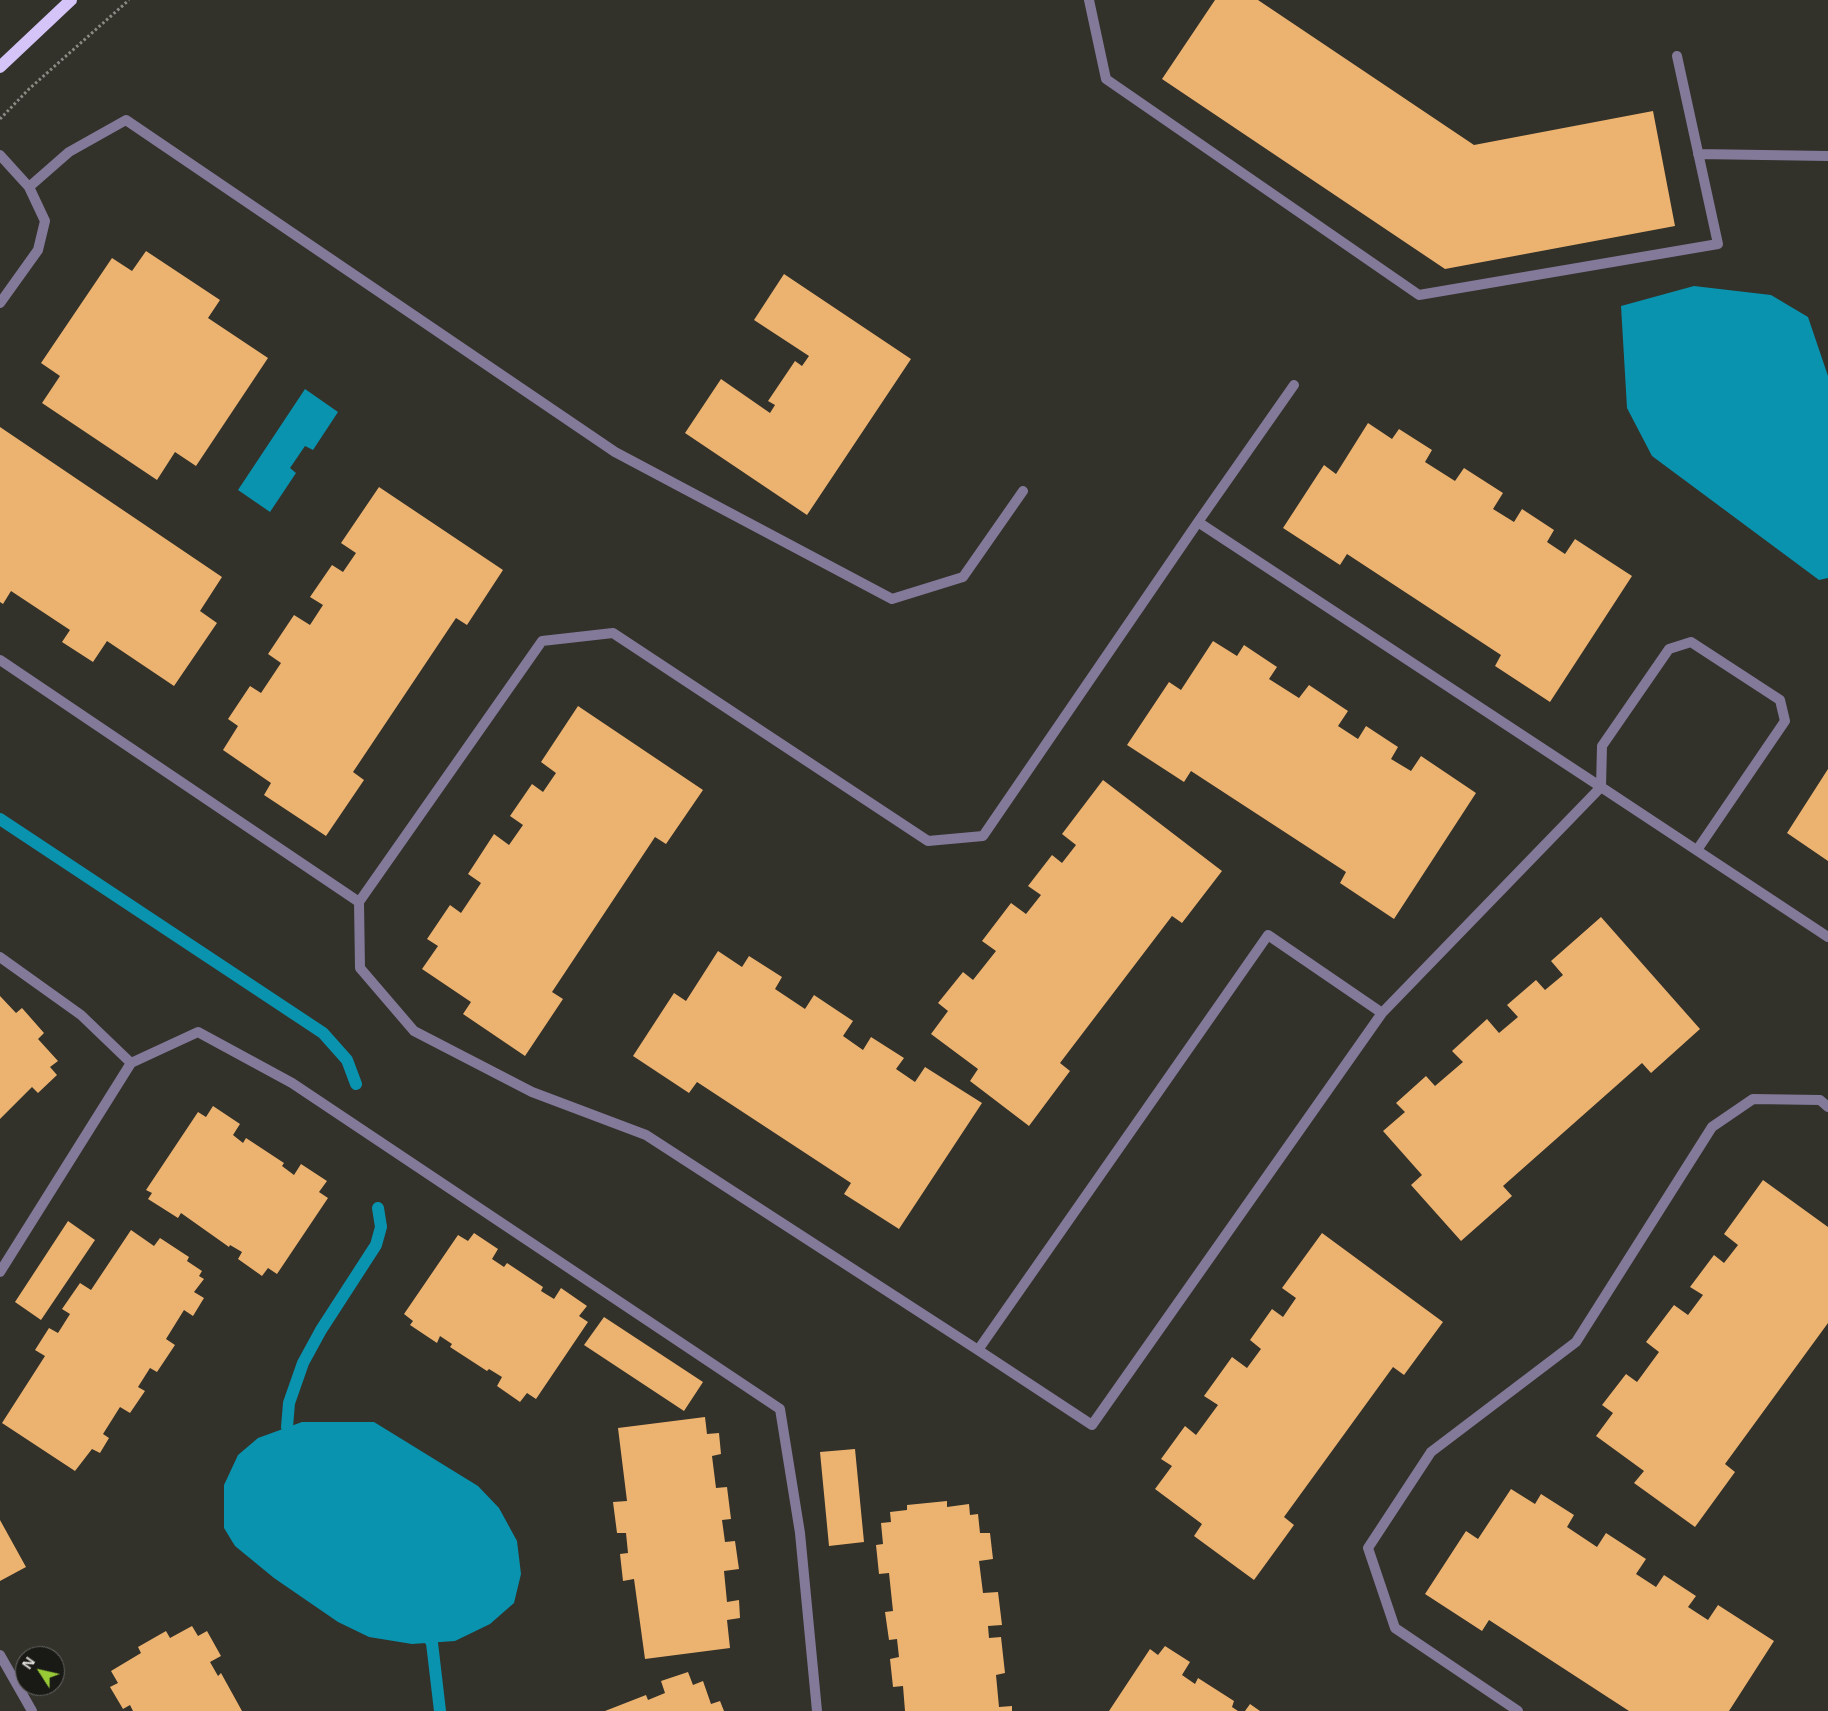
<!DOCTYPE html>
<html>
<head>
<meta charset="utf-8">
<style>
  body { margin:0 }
  #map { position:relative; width:1828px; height:1711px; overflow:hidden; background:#32312a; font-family:"Open Sans",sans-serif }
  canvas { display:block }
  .north { position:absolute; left:15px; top:1646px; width:50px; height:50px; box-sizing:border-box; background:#191916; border:1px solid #676764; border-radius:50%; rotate:305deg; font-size:14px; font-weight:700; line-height:20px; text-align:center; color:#dddcd8 }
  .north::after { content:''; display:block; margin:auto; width:18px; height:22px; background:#99cb36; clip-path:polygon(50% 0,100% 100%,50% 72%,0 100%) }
</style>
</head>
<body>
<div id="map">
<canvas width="1828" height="1711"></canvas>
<div class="north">N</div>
</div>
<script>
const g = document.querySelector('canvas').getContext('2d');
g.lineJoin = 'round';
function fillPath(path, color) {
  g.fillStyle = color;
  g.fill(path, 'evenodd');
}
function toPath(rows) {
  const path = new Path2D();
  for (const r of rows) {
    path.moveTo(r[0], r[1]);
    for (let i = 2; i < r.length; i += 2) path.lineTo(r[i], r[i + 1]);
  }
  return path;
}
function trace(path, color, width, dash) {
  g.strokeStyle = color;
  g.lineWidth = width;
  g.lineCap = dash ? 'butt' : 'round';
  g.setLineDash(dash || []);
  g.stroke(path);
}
const water = toPath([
  [1694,286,1771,295,1808,317,1828,376,1828,578,1819,580,1652,456,1627,408,1621,306],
  [305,389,338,412,313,450,305,446,290,468,296,473,270,512,238,490],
  [302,1422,374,1422,478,1486,499,1508,517,1541,521,1574,514,1603,490,1624,455,1641,412,1644,369,1637,338,1622,274,1578,235,1546,224,1528,224,1485,238,1455,258,1438]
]);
const stream = toPath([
  [0,819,323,1033,347,1060,356,1084],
  [296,1441,287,1427,289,1403,303,1363,321,1330,376,1245,381,1227,378,1208],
  [423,1629,432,1643,440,1711]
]);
const building = toPath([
  [1215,0,1258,0,1474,145,1653,111,1675,226,1445,269,1162,79],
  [146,251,220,300,208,318,268,358,196,466,175,452,157,480,42,403,60,376,41,363,112,258,132,271],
  [784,274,911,359,807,515,685,433,721,379,770,413,775,405,768,401,795,361,802,366,809,356,754,320],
  [1368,423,1392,439,1399,429,1432,450,1425,462,1455,481,1464,468,1503,493,1493,509,1514,522,1522,509,1554,530,1547,542,1565,554,1575,539,1632,576,1550,702,1495,666,1501,655,1347,554,1340,565,1283,528,1324,465,1336,474],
  [0,427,222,577,200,611,217,623,174,686,107,641,93,662,62,642,70,630,11,591,3,604,0,602],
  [379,487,503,570,467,625,456,618,353,772,364,780,326,836,264,795,271,783,223,750,238,726,228,719,250,686,261,693,281,663,268,654,294,615,310,625,323,605,310,597,332,565,343,572,356,553,341,543],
  [1213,641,1237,656,1244,645,1277,667,1269,679,1299,698,1309,685,1348,711,1338,726,1358,739,1366,726,1398,747,1391,759,1411,771,1421,756,1476,793,1394,919,1340,883,1346,872,1191,771,1184,782,1127,745,1169,682,1181,690],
  [578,706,703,790,666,844,655,837,552,992,563,999,525,1056,463,1014,471,1002,422,969,438,946,427,939,450,905,461,913,481,883,468,874,494,834,509,845,523,825,510,816,532,784,543,792,556,773,541,762],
  [1828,769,1828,861,1787,833],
  [1103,780,1222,871,1182,923,1172,916,1060,1063,1070,1071,1029,1126,970,1081,978,1069,931,1034,948,1011,938,1003,963,972,973,980,996,951,982,941,1011,903,1026,914,1041,895,1028,886,1052,855,1062,863,1076,845,1062,834],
  [1601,917,1700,1029,1651,1073,1642,1063,1503,1186,1512,1196,1461,1241,1411,1185,1422,1175,1383,1131,1405,1112,1396,1103,1426,1076,1435,1086,1463,1062,1452,1051,1487,1019,1499,1033,1518,1017,1507,1005,1536,980,1545,990,1563,975,1551,961],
  [718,951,742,967,749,956,782,977,775,989,805,1009,814,995,853,1021,843,1036,863,1050,871,1037,904,1058,896,1069,915,1082,925,1067,982,1103,899,1229,844,1194,851,1183,697,1082,689,1093,633,1056,674,993,686,1001],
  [0,996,16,1013,22,1008,44,1033,38,1039,58,1061,50,1067,57,1075,38,1093,32,1087,0,1119],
  [213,1106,240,1124,233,1135,243,1143,246,1138,284,1163,282,1166,294,1175,301,1164,327,1181,319,1192,328,1198,277,1274,268,1268,262,1276,238,1259,242,1252,230,1245,229,1247,181,1213,178,1218,148,1199,152,1193,146,1190,198,1112,206,1117],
  [1763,1180,1828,1227,1828,1323,1725,1464,1735,1472,1695,1527,1634,1483,1644,1471,1596,1436,1613,1413,1602,1405,1626,1374,1637,1382,1659,1352,1646,1342,1674,1305,1688,1315,1703,1295,1690,1287,1714,1255,1724,1263,1738,1245,1724,1234],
  [68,1221,95,1240,41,1320,15,1302],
  [131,1230,154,1246,160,1238,189,1257,187,1261,202,1271,199,1276,204,1279,194,1292,204,1298,193,1316,184,1310,166,1339,175,1345,157,1372,150,1368,138,1387,145,1391,130,1413,120,1407,103,1434,109,1438,100,1453,92,1449,75,1471,2,1423,45,1356,35,1350,49,1328,58,1333,70,1314,62,1309,80,1283,91,1290],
  [474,1233,498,1249,492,1259,504,1267,507,1263,543,1287,541,1291,554,1299,561,1288,587,1306,579,1316,588,1322,536,1399,527,1393,520,1402,497,1386,502,1377,489,1369,487,1371,450,1347,452,1344,440,1336,437,1343,410,1325,413,1321,404,1314,458,1235,468,1241],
  [1322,1233,1443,1322,1404,1375,1393,1367,1284,1517,1294,1525,1254,1580,1194,1536,1202,1524,1155,1489,1172,1466,1161,1459,1185,1426,1196,1435,1218,1405,1204,1396,1232,1357,1247,1368,1261,1349,1250,1340,1272,1309,1283,1317,1296,1298,1282,1288],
  [604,1317,703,1382,684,1411,584,1345],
  [705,1417,707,1434,719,1433,721,1454,712,1456,716,1488,727,1487,731,1519,722,1520,725,1542,735,1541,739,1569,724,1571,727,1602,739,1600,740,1618,727,1620,730,1648,645,1659,634,1579,623,1581,620,1554,628,1553,626,1533,617,1533,613,1502,627,1501,618,1428],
  [855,1449,864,1542,829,1546,820,1452],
  [1511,1489,1535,1504,1541,1494,1574,1515,1567,1527,1597,1547,1606,1533,1646,1559,1636,1574,1656,1587,1664,1575,1696,1596,1688,1607,1708,1620,1718,1605,1774,1641,1729,1711,1629,1711,1489,1620,1482,1631,1425,1594,1466,1531,1478,1539],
  [947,1501,947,1507,969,1504,970,1515,978,1514,980,1533,990,1533,993,1559,979,1561,983,1593,998,1592,1002,1625,988,1626,989,1638,1001,1637,1005,1673,996,1675,999,1707,1012,1706,1012,1711,905,1711,903,1686,893,1687,890,1659,899,1657,897,1639,889,1640,885,1612,893,1611,889,1573,879,1574,876,1545,883,1544,881,1523,891,1522,890,1512,907,1510,907,1505],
  [0,1520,26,1567,0,1581],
  [192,1626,198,1636,207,1631,221,1656,210,1662,218,1676,221,1673,242,1711,133,1711,130,1705,123,1709,110,1687,118,1683,111,1671,141,1653,138,1647,166,1631,170,1638],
  [1165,1646,1190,1662,1182,1675,1195,1684,1198,1678,1234,1701,1232,1707,1238,1711,1109,1711,1150,1649,1158,1655],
  [688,1672,693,1685,703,1681,711,1704,720,1701,724,1711,605,1711,646,1695,648,1700,665,1693,661,1681],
  [1250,1704,1260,1711,1245,1711]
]);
const path = toPath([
  [0,119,29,89,129,0]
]);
const service = toPath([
  [1089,0,1106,79,1419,295,1718,244,1677,56],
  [1698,154,1828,156],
  [0,155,29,187,45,221,38,250,0,303],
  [29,187,69,152,126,120,615,452,892,599,963,577,1023,491],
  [1294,385,1198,522,1601,787],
  [0,660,359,902],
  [1601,787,1602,746,1669,649,1691,642,1780,700,1785,721,1697,850],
  [0,957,81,1015,131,1063],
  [1382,1013,1268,935,978,1350,1092,1425,1382,1013,1601,787,1828,937],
  [0,1272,131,1063,198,1032,292,1083,780,1409,800,1533,817,1711],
  [978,1350,646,1135,532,1092,414,1031,360,968,359,902,542,641,613,633,928,841,983,836,1198,522],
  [0,1655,32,1711],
  [1518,1711,1395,1628,1368,1548,1431,1452,1576,1342,1712,1127,1753,1099,1820,1100,1828,1107]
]);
const primary = toPath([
  [0,67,71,0]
]);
fillPath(water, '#0993ae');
trace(stream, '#0993ae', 12);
fillPath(building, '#ecb26f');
trace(path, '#8b8a84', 3, [2.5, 2.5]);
trace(service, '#837999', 10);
trace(primary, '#d4c4f8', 12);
</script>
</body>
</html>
